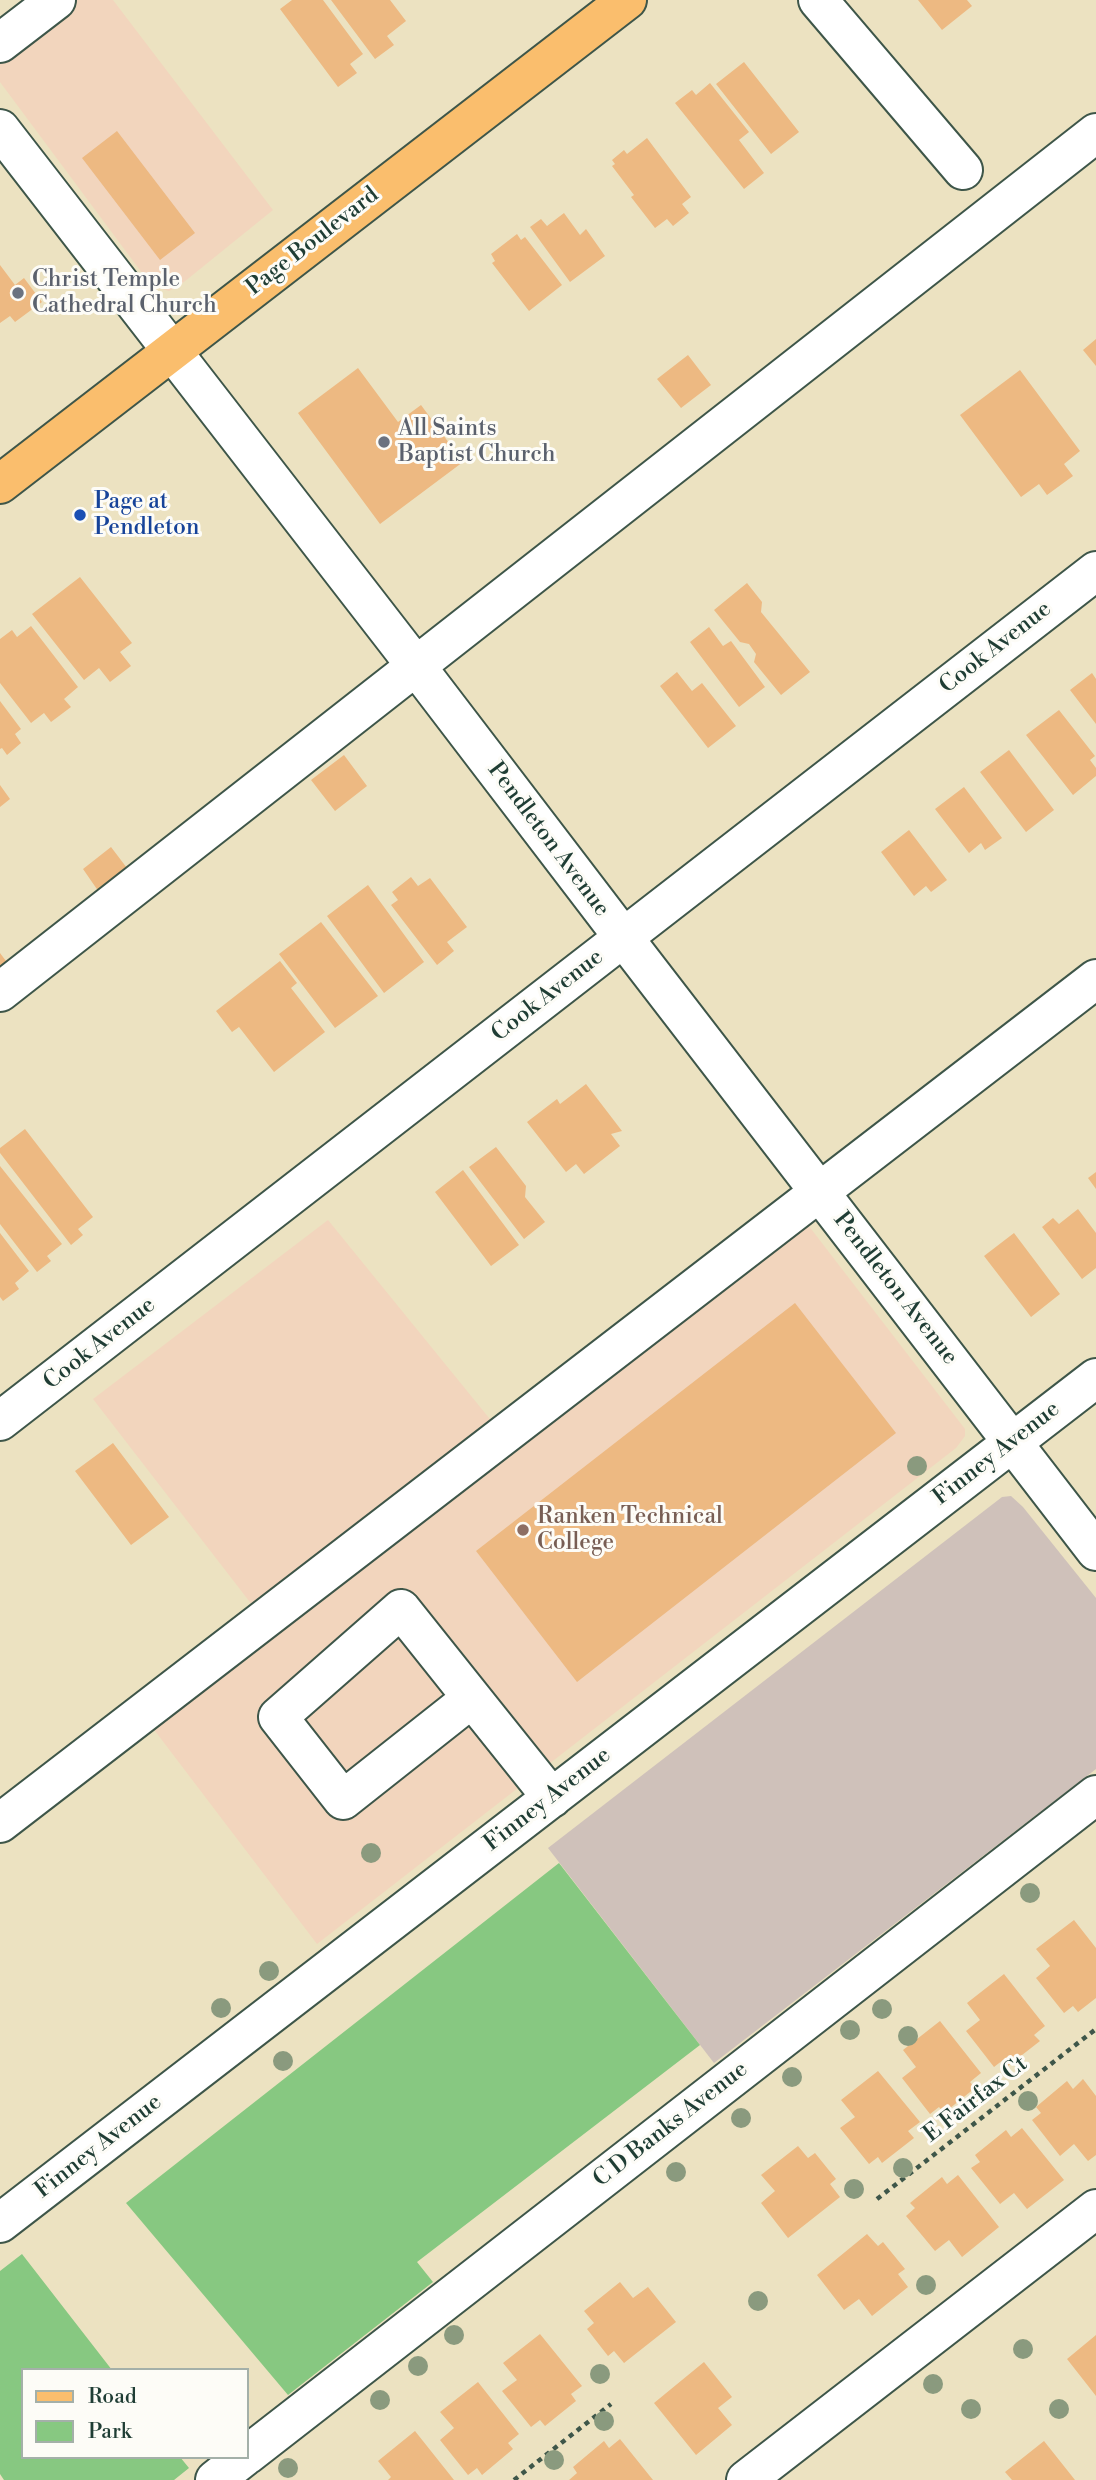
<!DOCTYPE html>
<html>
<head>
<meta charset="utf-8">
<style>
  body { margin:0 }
  #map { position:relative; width:1096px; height:2480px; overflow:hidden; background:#ece2c1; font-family:"Libre Bodoni",serif }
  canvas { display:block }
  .legend { position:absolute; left:21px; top:2368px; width:228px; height:91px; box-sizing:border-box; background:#fdfcf7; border:2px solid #a4b0a9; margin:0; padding:9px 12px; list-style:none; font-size:21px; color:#1f3d34 }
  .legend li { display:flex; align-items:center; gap:14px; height:35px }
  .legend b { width:35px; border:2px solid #a4b0a9 }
</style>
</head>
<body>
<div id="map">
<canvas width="1096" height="2480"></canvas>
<ul class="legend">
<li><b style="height:9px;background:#fabe6d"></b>Road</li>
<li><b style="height:19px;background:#87c881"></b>Park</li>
</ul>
</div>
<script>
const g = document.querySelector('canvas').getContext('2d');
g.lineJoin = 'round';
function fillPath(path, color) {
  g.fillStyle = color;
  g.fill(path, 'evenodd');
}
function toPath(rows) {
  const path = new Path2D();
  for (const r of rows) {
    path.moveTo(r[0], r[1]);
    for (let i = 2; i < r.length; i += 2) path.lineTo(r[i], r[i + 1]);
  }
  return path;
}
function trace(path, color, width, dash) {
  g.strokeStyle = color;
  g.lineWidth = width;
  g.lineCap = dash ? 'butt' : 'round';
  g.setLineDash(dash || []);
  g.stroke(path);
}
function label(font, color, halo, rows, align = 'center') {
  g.font = font + ' "Libre Bodoni",serif';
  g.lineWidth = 6;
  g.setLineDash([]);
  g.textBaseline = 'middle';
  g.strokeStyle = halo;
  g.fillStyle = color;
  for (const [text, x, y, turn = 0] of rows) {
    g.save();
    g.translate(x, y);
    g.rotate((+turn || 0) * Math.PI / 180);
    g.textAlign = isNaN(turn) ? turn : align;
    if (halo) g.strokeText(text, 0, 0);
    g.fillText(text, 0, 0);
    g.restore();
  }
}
const built = toPath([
  [68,0,113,0,273,210,179,286,169,291,158,288,148,281,0,82,0,53],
  [328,1220,511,1445,805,1221,965,1429,965,1436,956,1448,317,1944,152,1727,273,1632,93,1399]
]);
const industrial = toPath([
  [1011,1496,1023,1507,1096,1598,1096,1769,714,2063,548,1848,1002,1497]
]);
const green = toPath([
  [559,1863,700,2045,417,2262,433,2282,288,2395,126,2203],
  [22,2254,112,2370,23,2370,23,2457,180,2457,189,2468,174,2480,4,2480,0,2474,0,2271]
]);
const building = toPath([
  [292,0,323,0,363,54,350,64,357,73,338,87,280,9],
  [331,0,390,0,406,21,387,36,394,45,375,59],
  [918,0,967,0,972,6,942,30],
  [744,62,799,132,771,154,716,84],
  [710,83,749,132,739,140,764,173,744,189,675,103,692,90,696,95],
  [117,131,195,233,160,260,82,158],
  [647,138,691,197,682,204,689,213,673,226,667,219,655,228,631,197,634,195,612,166,615,164,612,160,624,150,627,154],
  [564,213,580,235,586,229,605,256,570,282,530,227,541,219,547,226],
  [517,234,521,240,525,237,562,285,529,311,492,263,495,261,491,254],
  [0,265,15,285,24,278,42,302,15,322,10,316,0,323],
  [1096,339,1096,366,1083,350],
  [688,355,711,385,681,408,657,379],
  [358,368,398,422,421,405,463,462,380,524,298,413],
  [1020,370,1080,451,1064,464,1073,476,1047,495,1039,484,1021,497,960,415],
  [80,577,132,643,120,652,131,666,110,682,99,668,84,680,32,614],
  [747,583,762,602,761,612,810,672,781,695,754,662,756,654,749,644,740,642,714,610],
  [31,626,78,687,64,699,71,707,51,722,44,713,31,723,0,683,0,639,12,630,17,637],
  [709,627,723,646,731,641,765,687,739,707,690,642],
  [677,672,692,691,702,683,736,726,708,748,660,686],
  [1092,673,1096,679,1096,724,1070,690],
  [0,701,21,729,15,734,21,743,7,755,2,748,0,749],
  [1059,710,1095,756,1090,760,1096,768,1096,776,1073,795,1026,735],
  [1009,750,1054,810,1026,832,980,772],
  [344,755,367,786,335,811,311,780],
  [0,785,10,799,0,807],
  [964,787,1002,838,985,850,981,843,969,853,935,809],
  [909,830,947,880,931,892,926,886,914,896,881,852],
  [111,847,130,872,101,895,83,869],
  [411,877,418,886,430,878,467,927,447,942,454,951,437,965,391,905,398,900,392,892],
  [368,885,424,962,384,993,327,916],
  [321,922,378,996,335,1028,279,954],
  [0,953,9,965,0,973],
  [280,961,297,983,291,988,325,1032,274,1072,239,1027,232,1032,216,1011],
  [586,1084,622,1131,611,1134,620,1146,584,1174,576,1164,566,1172,527,1122,557,1099,560,1104],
  [25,1129,93,1217,78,1229,83,1235,71,1245,0,1153,0,1148],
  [496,1147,526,1186,525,1197,545,1222,524,1239,469,1167],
  [0,1166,62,1244,47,1256,51,1261,37,1272,0,1224],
  [463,1170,519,1245,491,1266,435,1192],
  [1096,1172,1096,1189,1088,1178],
  [1078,1209,1096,1233,1096,1268,1082,1279,1042,1227,1053,1218,1059,1224],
  [0,1233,29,1271,15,1283,19,1289,3,1301,0,1297],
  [1014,1233,1060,1294,1031,1317,984,1256],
  [795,1303,896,1433,577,1682,476,1551],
  [113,1443,169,1517,131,1545,75,1471],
  [1074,1920,1096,1948,1096,1998,1078,2012,1073,2006,1064,2013,1036,1978,1050,1966,1036,1949],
  [1004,1974,1045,2026,1034,2035,1040,2041,1008,2066,1003,2060,994,2067,966,2031,980,2020,967,2003],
  [940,2021,981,2073,970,2082,975,2088,944,2113,939,2107,930,2114,902,2078,916,2067,903,2050],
  [878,2071,920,2122,908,2131,914,2138,882,2163,878,2157,869,2164,840,2128,855,2117,841,2100],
  [1083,2079,1096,2096,1096,2155,1088,2161,1074,2144,1060,2156,1032,2120,1041,2113,1036,2107,1067,2081,1073,2089],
  [1022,2128,1064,2180,1027,2209,1014,2193,1000,2204,971,2168,980,2162,975,2155,1006,2130,1011,2137],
  [798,2146,808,2158,815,2153,836,2179,830,2184,840,2197,788,2238,761,2203,775,2191,761,2175],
  [958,2175,999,2227,962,2257,949,2240,935,2251,906,2216,915,2208,910,2203,942,2177,947,2184],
  [867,2234,878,2246,883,2242,905,2269,898,2274,908,2287,872,2316,859,2299,844,2310,817,2275],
  [620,2282,633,2298,648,2287,676,2322,624,2363,614,2351,608,2356,587,2329,594,2323,584,2311],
  [540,2334,582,2386,571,2394,576,2401,545,2426,540,2420,531,2427,502,2391,517,2380,503,2363],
  [1096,2335,1096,2396,1067,2359],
  [704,2362,732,2397,718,2408,732,2425,696,2455,654,2403],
  [478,2382,519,2434,508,2443,513,2449,482,2475,477,2468,468,2475,440,2440,454,2428,440,2412],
  [415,2431,454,2480,388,2480,391,2477,378,2461],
  [620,2439,653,2480,569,2480,577,2473,573,2467,604,2441,609,2448],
  [1044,2441,1075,2480,1012,2480,1005,2472]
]);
const path = toPath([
  [877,2199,1096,2029],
  [514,2480,611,2404]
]);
const minor = toPath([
  [818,0,963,170],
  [0,43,56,0],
  [0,129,416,666,623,937,1096,1551],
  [0,992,1096,133],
  [0,1421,1096,571],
  [472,1698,343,1800,278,1717,401,1609,472,1698,552,1798],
  [0,1823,1096,979],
  [0,2223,1096,1378],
  [247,2455,1096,1795],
  [215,2480,244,2457],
  [746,2480,1096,2209]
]);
const major = toPath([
  [0,484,627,0]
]);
const trees = [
  [917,1466],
  [371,1853],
  [1030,1893],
  [269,1971],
  [221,2008],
  [882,2009],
  [850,2030],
  [908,2036],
  [283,2061],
  [792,2077],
  [1028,2101],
  [741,2118],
  [903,2168],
  [676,2172],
  [854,2189],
  [926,2285],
  [758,2301],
  [454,2335],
  [1023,2349],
  [418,2366],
  [600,2374],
  [933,2384],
  [380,2400],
  [971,2409],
  [1059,2409],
  [604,2421],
  [554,2460],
  [288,2468]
];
const markers = [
  [18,293,7,"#6b7280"],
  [384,442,7,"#6b7280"],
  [80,515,7,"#1a4fb4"],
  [523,1530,7,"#8d6e63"]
];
const streetNames = [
  ["Page Boulevard",313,242,-38],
  ["Cook Avenue",996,648,-38],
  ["Pendleton Avenue",548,840,53],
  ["Cook Avenue",548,996,-38],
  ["Pendleton Avenue",895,1289,52],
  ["Cook Avenue",100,1344,-38],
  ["Finney Avenue",997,1454,-38],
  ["Finney Avenue",548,1800,-38],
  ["E Fairfax Ct",976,2100,-38],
  ["C D Banks Avenue",671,2125,-38],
  ["Finney Avenue",99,2147,-38]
];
const worshipNames = [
  ["Christ Temple",32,280],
  ["Cathedral Church",32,306],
  ["All Saints",398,429],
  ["Baptist Church",398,455]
];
const transitNames = [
  ["Page at",94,502],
  ["Pendleton",94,528]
];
const educationNames = [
  ["Ranken Technical",537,1517],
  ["College",537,1543]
];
fillPath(built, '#f2d5bd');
fillPath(industrial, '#cfc1ba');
fillPath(green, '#87c881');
fillPath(building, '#edb982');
trace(minor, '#3e5649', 42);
trace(major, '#3e5649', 42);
trace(path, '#3e5649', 4.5, [5, 5]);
trace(minor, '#fff', 38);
trace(major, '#fabe6d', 38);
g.fillStyle = '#8a9a7e';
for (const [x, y] of trees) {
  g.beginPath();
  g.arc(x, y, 10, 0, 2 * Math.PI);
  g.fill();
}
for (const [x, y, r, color] of markers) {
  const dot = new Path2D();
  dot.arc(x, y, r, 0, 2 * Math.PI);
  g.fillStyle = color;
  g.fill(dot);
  trace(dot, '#fdfcf7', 2.5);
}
label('23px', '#1f3d34', '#fdfcf7', streetNames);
label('23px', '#5b616d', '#fdfcf7', worshipNames, 'left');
label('23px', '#164399', '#fdfcf7', transitNames, 'left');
label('23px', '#785e54', '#fdfcf7', educationNames, 'left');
</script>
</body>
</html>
